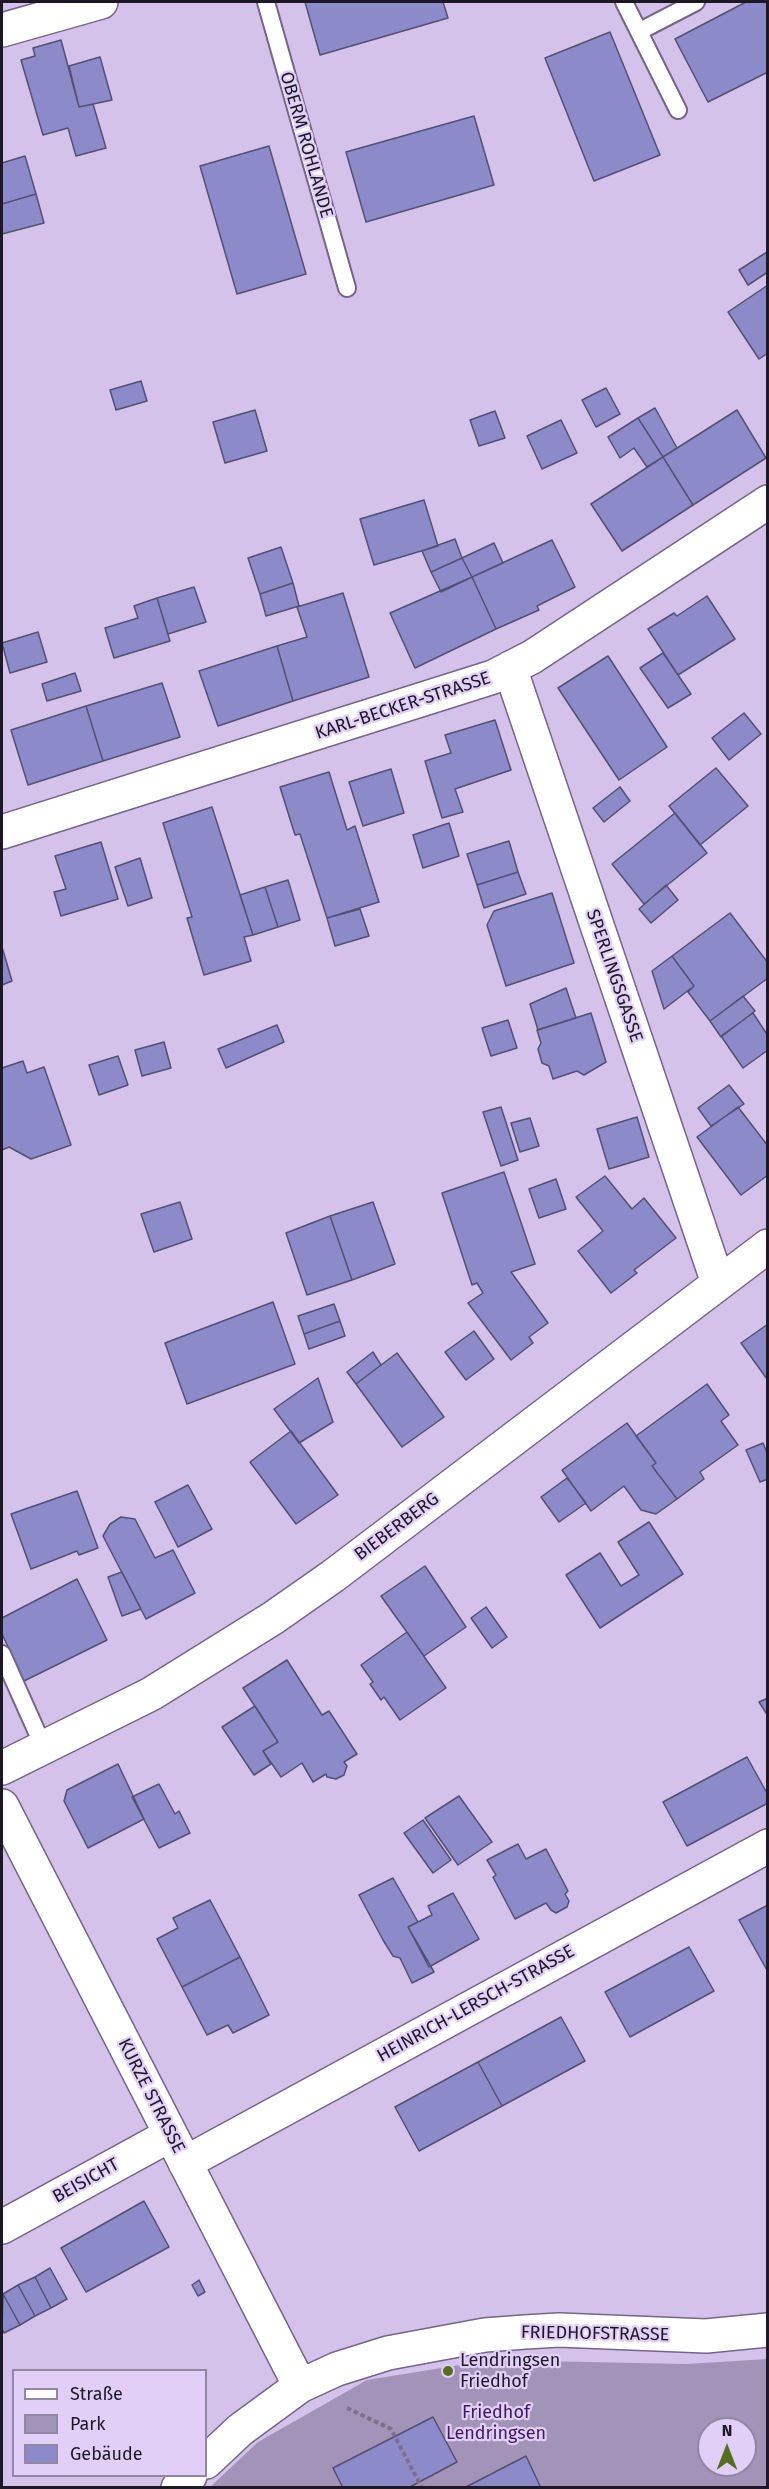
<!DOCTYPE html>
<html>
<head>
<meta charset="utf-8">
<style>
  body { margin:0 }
  #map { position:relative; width:769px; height:2489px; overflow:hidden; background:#d4c2ea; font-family:"Fira Sans",sans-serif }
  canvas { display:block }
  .frame { position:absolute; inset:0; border:3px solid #1e1826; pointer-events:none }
  .legend { position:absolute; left:12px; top:2369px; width:195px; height:108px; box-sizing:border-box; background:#e1cff7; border:2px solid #9386a3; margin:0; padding:8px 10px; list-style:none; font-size:18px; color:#1e1826 }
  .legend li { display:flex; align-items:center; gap:12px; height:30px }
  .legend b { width:30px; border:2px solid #9386a3 }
  .north { position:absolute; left:697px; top:2417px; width:60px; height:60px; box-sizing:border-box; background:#e1cff7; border:2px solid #9386a3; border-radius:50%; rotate:0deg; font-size:16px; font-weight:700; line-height:24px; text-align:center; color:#1e1826 }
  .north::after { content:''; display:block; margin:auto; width:21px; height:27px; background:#556e20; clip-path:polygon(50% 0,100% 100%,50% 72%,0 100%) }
</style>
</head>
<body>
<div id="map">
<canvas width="769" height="2489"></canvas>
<div class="frame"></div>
<ul class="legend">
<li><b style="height:8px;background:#fff"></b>Straße</li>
<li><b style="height:16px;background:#a493b8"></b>Park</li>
<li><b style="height:16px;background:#8d8aca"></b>Gebäude</li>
</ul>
<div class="north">N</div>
</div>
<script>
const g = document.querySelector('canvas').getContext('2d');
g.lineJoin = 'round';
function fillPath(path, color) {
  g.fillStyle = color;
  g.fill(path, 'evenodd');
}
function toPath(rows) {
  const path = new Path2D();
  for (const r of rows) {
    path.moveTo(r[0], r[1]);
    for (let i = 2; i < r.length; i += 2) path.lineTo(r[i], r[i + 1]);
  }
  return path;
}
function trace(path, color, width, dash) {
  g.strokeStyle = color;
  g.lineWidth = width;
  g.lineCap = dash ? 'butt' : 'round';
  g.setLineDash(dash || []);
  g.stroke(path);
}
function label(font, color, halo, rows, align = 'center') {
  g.font = font + ' "Fira Sans",sans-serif';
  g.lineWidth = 4.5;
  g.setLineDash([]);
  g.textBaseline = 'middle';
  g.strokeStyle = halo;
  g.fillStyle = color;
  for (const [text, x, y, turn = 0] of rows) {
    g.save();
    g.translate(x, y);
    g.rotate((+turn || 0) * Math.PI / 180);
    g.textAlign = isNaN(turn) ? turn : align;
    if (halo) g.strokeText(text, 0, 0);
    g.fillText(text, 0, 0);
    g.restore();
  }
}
const green = toPath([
  [767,2359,767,2487,209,2488,258,2442,367,2380,491,2360,687,2364],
  [709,2429,745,2429,745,2465,709,2465]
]);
const building = toPath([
  [305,2,443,2,448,18,320,55,305,2],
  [746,2,768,2,768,72,708,102,675,39,746,2],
  [610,32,660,155,594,181,545,58,610,32],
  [61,40,79,107,93,104,106,148,76,156,68,128,43,135,21,60,35,56,33,48,61,40],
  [100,57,112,100,79,107,69,66,100,57],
  [474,116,494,185,366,222,346,152,474,116],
  [269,146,306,274,237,294,200,166,269,146],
  [25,156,36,194,2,204,2,163,25,156],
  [36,194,44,223,2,234,2,204,36,194],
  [767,252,768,272,748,285,739,270,767,252],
  [768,285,768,353,759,359,728,312,768,285],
  [141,381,147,401,116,410,110,390,141,381],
  [606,388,620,414,596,427,582,400,606,388],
  [655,408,677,448,663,457,638,418,655,408],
  [255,410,267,451,225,463,213,422,255,410],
  [737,410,766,458,693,505,663,457,737,410],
  [495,411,505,438,479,446,470,420,495,411],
  [638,418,663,457,647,467,634,448,620,458,608,437,638,418],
  [561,420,577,453,542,469,527,436,561,420],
  [663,457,693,505,622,551,591,504,663,457],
  [424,500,438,546,374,565,360,519,424,500],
  [455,539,462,558,431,572,422,551,455,539],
  [552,540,575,587,537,606,539,610,496,629,472,577,552,540],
  [494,543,503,563,472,577,462,558,494,543],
  [281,547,293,583,260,594,248,558,281,547],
  [462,558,472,577,441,592,431,572,462,558],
  [472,577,496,629,415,668,390,613,472,577],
  [293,583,299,606,266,616,260,594,293,583],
  [194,587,206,622,168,634,157,598,194,587],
  [343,593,369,677,293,701,277,646,307,637,297,607,343,593],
  [707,596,735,639,678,675,648,629,674,613,677,616,707,596],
  [157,598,170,641,114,658,105,628,138,618,134,606,157,598],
  [38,632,47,662,10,673,2,643,38,632],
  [277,646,293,701,218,726,199,671,277,646],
  [663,653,691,694,668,708,640,668,663,653],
  [608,656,667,747,619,780,558,688,608,656],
  [75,673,81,691,47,701,42,684,75,673],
  [162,683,180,737,103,761,86,706,162,683],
  [86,706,103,761,28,785,11,730,86,706],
  [744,713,761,734,729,760,712,738,744,713],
  [495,720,511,770,455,789,463,812,442,818,425,761,451,753,445,735,495,720],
  [716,768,748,806,700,845,669,806,716,768],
  [391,769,404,813,363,826,349,782,391,769],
  [329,772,347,830,355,826,379,902,327,918,300,834,295,835,280,787,329,772],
  [620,787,630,801,604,822,593,808,620,787],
  [212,807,253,935,244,937,251,961,204,975,187,918,192,917,163,823,212,807],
  [675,813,707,853,644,904,612,864,675,813],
  [449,823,459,856,423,868,413,835,449,823],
  [509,841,518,872,477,885,467,854,509,841],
  [101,842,118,899,61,916,54,892,66,889,55,856,101,842],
  [140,858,152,898,128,906,115,867,140,858],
  [518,872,526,894,484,908,477,885,518,872],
  [288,880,300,920,278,927,265,887,288,880],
  [666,885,678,900,651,923,639,909,666,885],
  [265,887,278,927,253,935,240,895,265,887],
  [552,893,574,963,506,986,487,925,494,911,552,893],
  [360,909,369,936,335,946,327,918,360,909],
  [730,913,768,963,768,978,710,1021,688,992,694,986,672,956,730,913],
  [2,947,12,981,2,985,2,947],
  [672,956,694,986,664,1009,652,971,672,956],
  [566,988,576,1018,538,1030,530,1004,566,988],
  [743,996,755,1011,721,1037,710,1021,743,996],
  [591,1013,606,1062,584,1075,577,1071,553,1079,549,1066,542,1063,538,1049,541,1043,537,1030,591,1013],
  [753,1013,768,1036,768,1050,743,1068,721,1036,753,1013],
  [508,1020,517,1048,491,1056,482,1028,508,1020],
  [277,1025,284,1042,226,1068,218,1049,277,1025],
  [164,1042,171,1068,142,1076,135,1050,164,1042],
  [118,1056,128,1085,99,1095,89,1065,118,1056],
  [23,1061,27,1073,44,1067,71,1145,31,1159,9,1147,2,1150,2,1068,23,1061],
  [729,1085,744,1104,711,1126,698,1108,729,1085],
  [501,1107,518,1160,501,1166,483,1112,501,1107],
  [738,1107,768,1146,768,1175,741,1195,697,1137,738,1107],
  [637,1117,649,1157,609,1169,597,1129,637,1117],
  [530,1118,539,1146,520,1152,511,1123,530,1118],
  [504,1172,535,1264,511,1272,548,1323,529,1337,533,1343,511,1360,468,1303,483,1293,477,1283,472,1285,442,1193,504,1172],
  [605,1176,632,1209,644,1198,676,1238,634,1270,637,1273,611,1293,578,1251,603,1231,576,1197,605,1176],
  [556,1179,566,1209,539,1218,529,1189,556,1179],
  [180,1202,192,1239,154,1252,141,1214,180,1202],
  [373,1202,395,1264,352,1280,330,1216,373,1202],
  [330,1216,352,1280,307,1295,286,1233,330,1216],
  [273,1302,295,1364,187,1404,165,1343,273,1302],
  [334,1304,340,1321,304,1334,298,1316,334,1304],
  [340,1321,345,1336,309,1349,304,1334,340,1321],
  [768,1324,768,1379,767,1379,741,1343,768,1324],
  [474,1331,494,1359,466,1380,445,1352,474,1331],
  [373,1352,381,1365,356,1384,347,1372,373,1352],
  [397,1353,444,1417,402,1447,356,1384,397,1353],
  [318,1378,333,1422,299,1443,274,1409,318,1378],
  [707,1384,729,1415,721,1421,738,1445,700,1472,704,1479,677,1499,652,1466,656,1463,636,1436,707,1384],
  [627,1423,656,1463,652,1466,677,1499,656,1514,641,1510,624,1486,591,1511,562,1470,627,1423],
  [291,1431,338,1495,296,1524,250,1462,291,1431],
  [763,1443,768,1455,768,1479,760,1482,746,1450,763,1443],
  [567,1478,586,1503,559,1522,541,1497,567,1478],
  [188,1485,212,1529,178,1547,155,1502,188,1485],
  [77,1491,98,1548,79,1555,77,1551,31,1569,11,1514,77,1491],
  [121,1517,135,1519,155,1558,173,1550,195,1593,146,1619,103,1536,110,1524,121,1517],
  [649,1522,683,1574,600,1628,566,1575,600,1553,621,1586,639,1575,618,1542,649,1522],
  [425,1566,466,1627,424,1656,381,1596,425,1566],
  [122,1572,141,1609,122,1616,108,1577,122,1572],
  [77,1579,107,1640,24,1681,2,1634,2,1618,77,1579],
  [486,1607,507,1637,492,1648,471,1618,486,1607],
  [407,1632,446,1688,400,1720,384,1697,381,1700,370,1684,373,1682,361,1665,407,1632],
  [287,1660,322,1715,329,1711,357,1754,344,1762,347,1766,344,1775,336,1779,327,1777,326,1774,313,1782,302,1763,281,1777,263,1751,278,1742,243,1688,287,1660],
  [768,1698,768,1716,759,1702,768,1698],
  [255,1706,278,1742,263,1751,271,1764,254,1775,222,1727,255,1706],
  [747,1757,768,1795,768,1803,687,1846,663,1802,747,1757],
  [118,1764,144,1819,88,1848,64,1801,67,1790,118,1764],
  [159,1784,175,1814,179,1811,190,1833,159,1848,132,1797,159,1784],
  [459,1796,492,1842,458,1865,425,1818,459,1796],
  [423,1820,451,1860,433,1873,404,1833,423,1820],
  [518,1844,526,1859,546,1849,568,1891,565,1894,569,1901,567,1907,556,1913,551,1910,546,1903,515,1919,493,1877,496,1875,487,1860,518,1844],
  [393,1878,418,1922,408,1927,434,1972,412,1983,400,1958,393,1956,383,1940,359,1895,393,1878],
  [453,1893,479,1939,429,1967,408,1927,432,1915,428,1906,453,1893],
  [210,1900,240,1957,182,1987,157,1939,178,1928,173,1918,210,1900],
  [768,1905,768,1972,739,1920,768,1905],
  [689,1947,714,1991,630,2037,605,1992,689,1947],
  [240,1957,269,2015,233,2033,228,2025,207,2035,182,1987,240,1957],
  [561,2017,585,2061,502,2106,478,2062,561,2017],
  [478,2062,502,2106,419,2151,395,2107,478,2062],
  [144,2201,169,2247,86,2292,61,2248,144,2201],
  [50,2268,67,2299,51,2308,35,2277,50,2268],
  [35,2277,51,2308,35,2316,18,2285,35,2277],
  [199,2280,205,2292,198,2296,192,2285,199,2280],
  [18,2285,35,2316,20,2325,3,2294,18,2285],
  [3,2294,20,2325,4,2333,2,2329,3,2294],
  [433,2417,457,2462,408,2488,343,2488,333,2468,433,2417],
  [526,2456,541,2488,464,2488,526,2456]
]);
const path = toPath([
  [347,2408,391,2429,422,2488]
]);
const service = toPath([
  [266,2,347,288],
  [624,2,678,110],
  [640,31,696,2],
  [2,1654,44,1748]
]);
const minor = toPath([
  [2,30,101,2],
  [510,668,718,1283],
  [2,832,493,677,532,657,768,502],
  [2,1768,151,1694,273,1618,333,1576,768,1246],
  [2,1806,300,2386],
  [185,2163,768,1846],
  [2,2227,170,2135],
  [206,2462,240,2430,300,2386,337,2369,388,2353,485,2335,525,2332,559,2330,706,2336,768,2330],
  [178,2488,190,2476]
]);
const markers = [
  [448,2371,6,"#556e20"]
];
const streetNames = [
  ["OBERM ROHLANDE",306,145,74],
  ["KARL-BECKER-STRASSE",403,706,-18],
  ["SPERLINGSGASSE",614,976,71],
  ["BIEBERBERG",397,1527,-37],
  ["HEINRICH-LERSCH-STRASSE",476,2004,-29],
  ["KURZE STRASSE",151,2096,63],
  ["BEISICHT",86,2181,-29],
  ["FRIEDHOFSTRASSE",595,2334,1]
];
const poiNames = [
  ["Lendringsen",460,2361],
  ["Friedhof",460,2382]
];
const parkNames = [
  ["Friedhof",496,2413],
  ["Lendringsen",496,2434]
];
fillPath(green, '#a493b8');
fillPath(building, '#8d8aca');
trace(building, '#525074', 1.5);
trace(service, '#756588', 20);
trace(minor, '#756588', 36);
trace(path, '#7c708b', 4, [4.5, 3]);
trace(service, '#fff', 16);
trace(minor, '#fff', 33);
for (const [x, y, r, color] of markers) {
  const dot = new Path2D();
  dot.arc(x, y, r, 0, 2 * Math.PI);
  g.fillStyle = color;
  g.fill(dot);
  trace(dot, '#e1cff7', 2);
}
label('18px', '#1e1826', '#e1cff7', streetNames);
label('18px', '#1e1826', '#e1cff7', poiNames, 'left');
label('18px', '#401861', '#e1cff7', parkNames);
</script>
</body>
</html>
